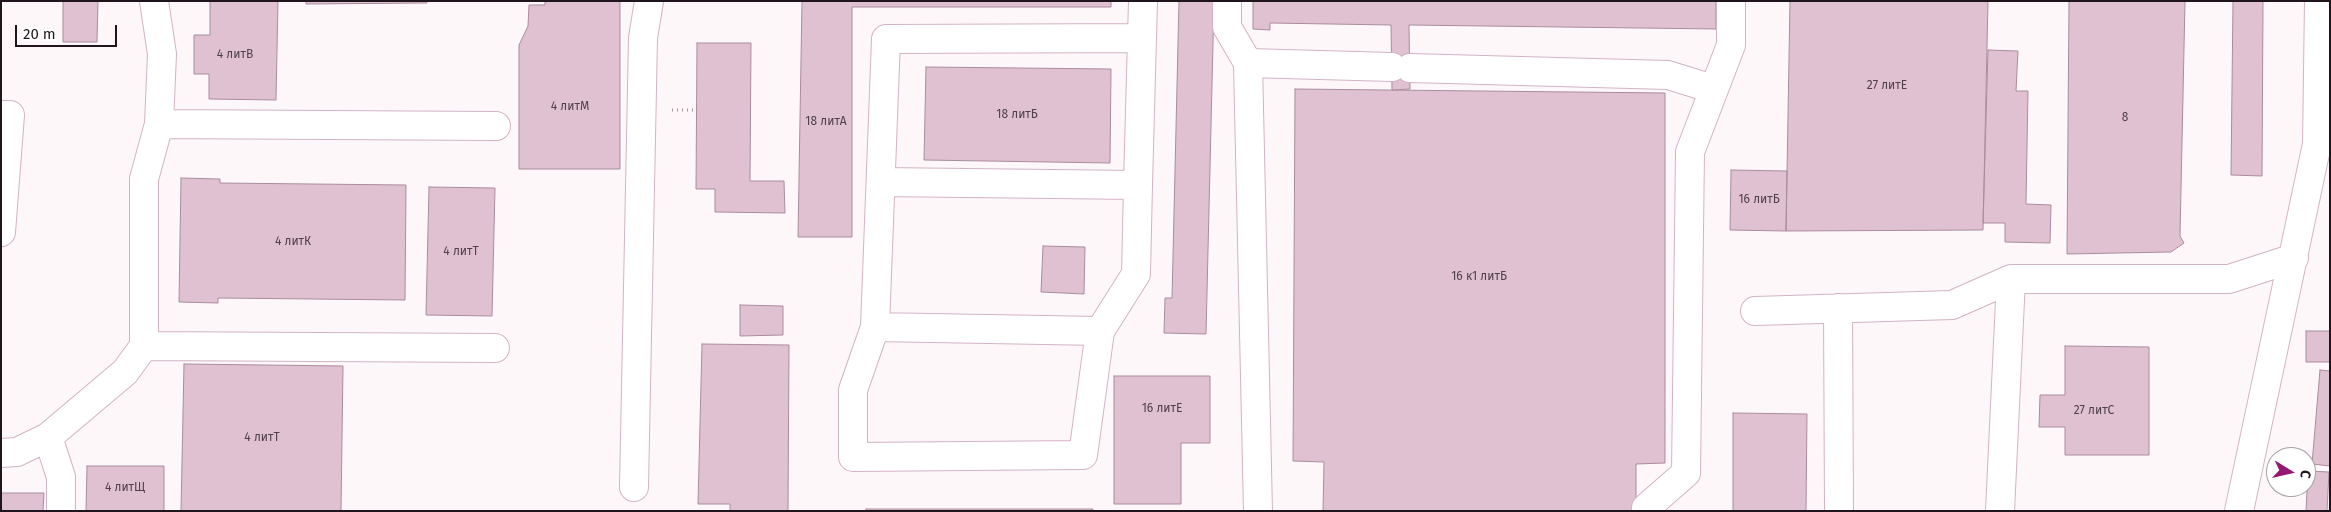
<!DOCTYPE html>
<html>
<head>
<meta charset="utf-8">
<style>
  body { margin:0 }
  #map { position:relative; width:2331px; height:512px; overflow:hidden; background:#fef7fa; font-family:"Fira Sans",sans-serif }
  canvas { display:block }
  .frame { position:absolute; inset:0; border:2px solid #20151c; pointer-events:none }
  .north { position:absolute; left:2266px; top:447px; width:50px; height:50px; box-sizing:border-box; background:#fff; border:1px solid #a6a1a4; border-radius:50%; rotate:99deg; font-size:14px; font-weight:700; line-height:20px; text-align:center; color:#20151c }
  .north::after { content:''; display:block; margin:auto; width:18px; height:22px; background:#951771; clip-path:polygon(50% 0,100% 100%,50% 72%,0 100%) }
  .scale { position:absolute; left:15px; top:25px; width:102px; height:22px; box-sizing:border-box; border:2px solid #20151c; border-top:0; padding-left:6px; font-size:15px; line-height:18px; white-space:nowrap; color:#20151c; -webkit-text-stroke:4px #fff; paint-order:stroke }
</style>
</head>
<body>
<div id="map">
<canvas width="2331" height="512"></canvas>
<div class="frame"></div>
<div class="north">С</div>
<div class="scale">20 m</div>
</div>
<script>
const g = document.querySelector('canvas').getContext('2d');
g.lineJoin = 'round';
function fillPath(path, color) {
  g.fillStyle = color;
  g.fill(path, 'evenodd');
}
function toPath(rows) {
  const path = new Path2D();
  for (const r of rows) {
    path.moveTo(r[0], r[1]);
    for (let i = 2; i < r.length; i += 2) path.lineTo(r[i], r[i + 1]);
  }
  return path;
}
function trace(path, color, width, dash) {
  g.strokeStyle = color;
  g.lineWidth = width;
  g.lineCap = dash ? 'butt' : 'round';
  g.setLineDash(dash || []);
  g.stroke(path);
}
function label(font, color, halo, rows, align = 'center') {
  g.font = font + ' "Fira Sans",sans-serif';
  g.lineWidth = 4;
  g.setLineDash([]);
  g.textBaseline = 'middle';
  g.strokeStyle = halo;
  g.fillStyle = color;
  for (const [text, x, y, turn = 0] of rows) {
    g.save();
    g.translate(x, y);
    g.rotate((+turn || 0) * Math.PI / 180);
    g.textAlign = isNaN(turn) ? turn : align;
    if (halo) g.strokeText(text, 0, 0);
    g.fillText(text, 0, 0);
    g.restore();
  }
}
const building = toPath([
  [63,1,98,1,97,42,63,42,63,1],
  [210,1,278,1,276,100,209,99,209,74,194,74,194,35,210,35,210,1],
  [306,1,427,1,427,3,306,4,306,1],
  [545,1,620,1,620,169,519,169,519,45,528,26,529,5,545,5,545,1],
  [802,1,1111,1,1111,7,852,7,852,237,798,237,802,1],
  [1179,1,1214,1,1206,334,1164,333,1165,298,1172,298,1179,1],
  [1253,1,1716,1,1716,29,1409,25,1410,89,1392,90,1391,25,1270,23,1270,30,1253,29,1253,1],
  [1790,1,1988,1,1983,230,1786,231,1790,1],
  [2069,1,2185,1,2180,236,2184,243,2171,252,2067,254,2069,1],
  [2233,1,2263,1,2262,176,2231,175,2233,1],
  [697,43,751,43,750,181,784,181,785,213,715,212,715,189,696,189,697,43],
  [1988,50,2018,51,2016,91,2028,91,2026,204,2051,205,2050,243,2005,242,2005,223,1983,223,1988,50],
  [926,67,1111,69,1110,163,924,160,926,67],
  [1295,89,1665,93,1665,463,1636,464,1636,511,1323,511,1324,462,1293,461,1295,89],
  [1731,170,1787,171,1786,231,1730,230,1731,170],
  [181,178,220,179,220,183,406,185,405,300,218,298,218,303,179,302,181,178],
  [429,187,495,188,492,316,426,315,429,187],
  [1043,246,1085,247,1084,294,1041,292,1043,246],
  [740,305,783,306,783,335,740,336,740,305],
  [2306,331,2330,331,2330,362,2306,362,2306,331],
  [702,344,789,345,788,511,730,511,730,504,698,504,702,344],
  [2065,346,2149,347,2149,455,2065,455,2065,427,2039,427,2040,395,2065,395,2065,346],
  [184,364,343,366,341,511,181,511,184,364],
  [2320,370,2330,371,2330,466,2312,464,2320,370],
  [1114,376,1210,376,1210,443,1181,443,1181,504,1114,504,1114,376],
  [1733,413,1807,414,1806,511,1733,511,1733,413],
  [87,466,164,466,164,511,86,511,87,466],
  [2308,471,2329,472,2327,511,2306,511,2308,471],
  [1,493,44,493,43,511,1,511,1,493],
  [866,509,1093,509,1093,511,866,511,866,509]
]);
const path = toPath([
  [672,110,696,110]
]);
const minor = toPath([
  [1227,1,1227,27,1248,63,1258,511],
  [1142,38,886,39,875,327,853,390,853,457,1083,455,1100,331,1136,274,1138,185,1143,1],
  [1248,63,1392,67],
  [1410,68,1668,75,1713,89],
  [1,115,10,115,1,232],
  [159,124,496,126],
  [881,182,1138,185],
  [1838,308,1839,511],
  [1755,311,1952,305,2011,279,2229,279,2294,258],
  [875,327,1100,331],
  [144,346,495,348],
  [48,437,61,477,61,511],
  [1,453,17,452,48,437,125,372,144,346,144,179,159,124,162,54,154,1],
  [634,487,643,38,649,1],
  [1646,508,1686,473,1690,152,1731,45,1731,1],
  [2000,511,2011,279],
  [2239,511,2317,144,2319,1]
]);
const numberNames = [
  ["4 литВ",235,55],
  ["27 литЕ",1887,86],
  ["4 литМ",570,107],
  ["18 литБ",1017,115],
  ["8",2125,118],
  ["18 литА",826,122],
  ["16 литБ",1759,200],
  ["4 литК",293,242],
  ["4 литТ",461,252],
  ["16 к1 литБ",1479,277],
  ["16 литЕ",1162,409],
  ["27 литС",2094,411],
  ["4 литТ",262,438],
  ["4 литЩ",125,488]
];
fillPath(building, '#e0c1d2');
trace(building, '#a98c9c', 1);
trace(minor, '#d2b3c5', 30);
trace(path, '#a1989d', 3, [1, 4]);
trace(minor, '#fff', 28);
label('12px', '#50404a', null, numberNames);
</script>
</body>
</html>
